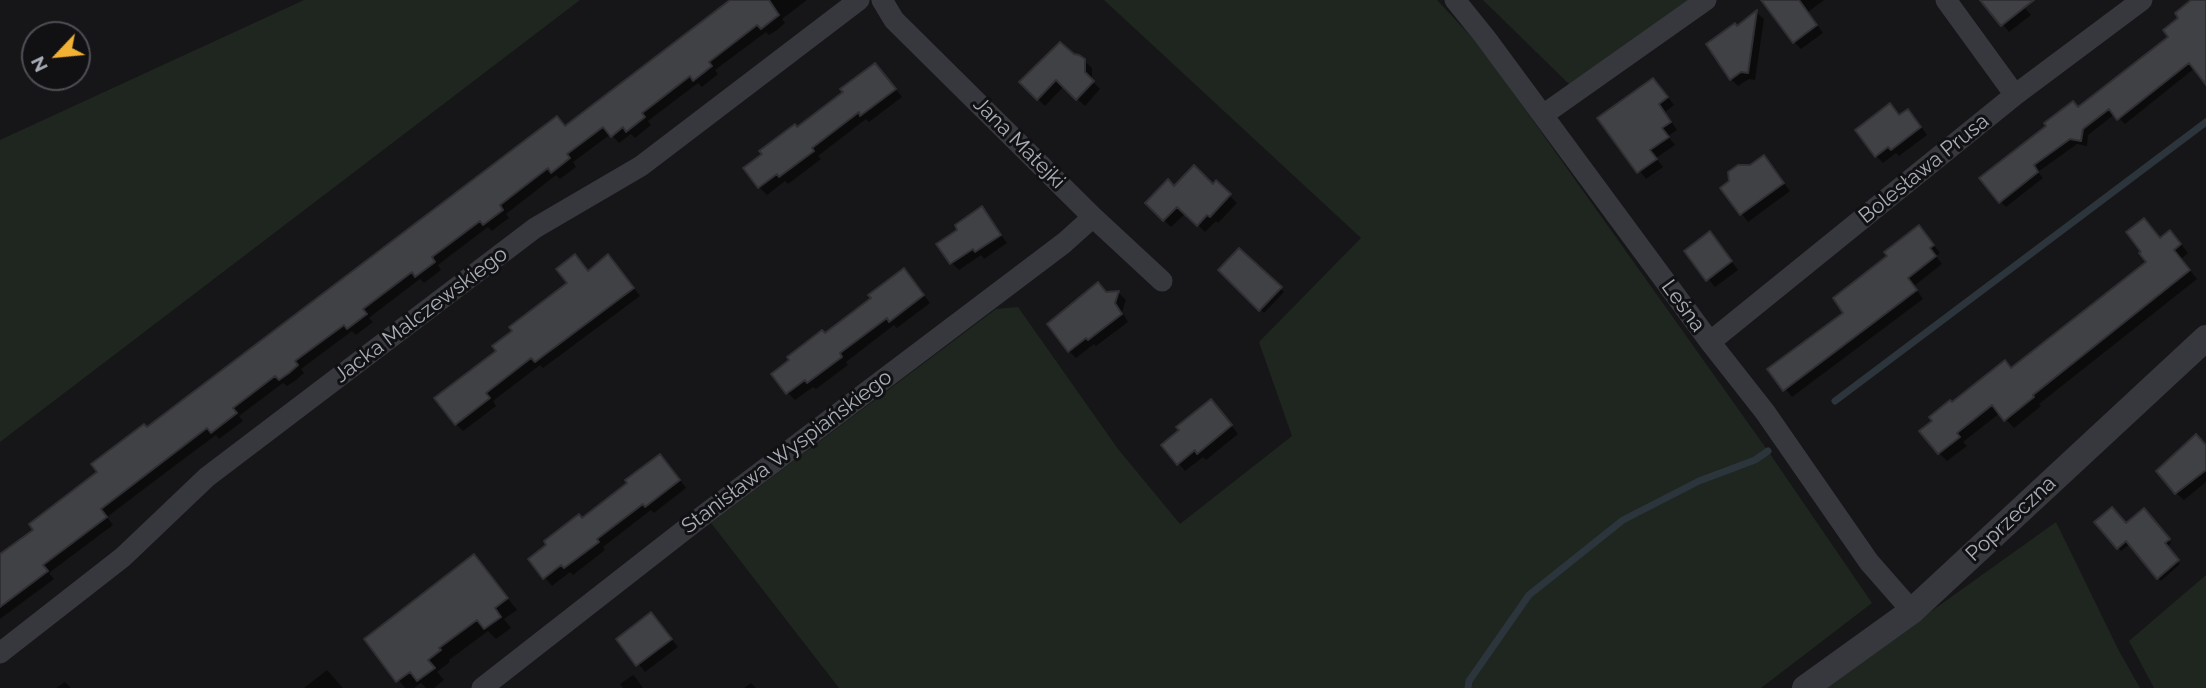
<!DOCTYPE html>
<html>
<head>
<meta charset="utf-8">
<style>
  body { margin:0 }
  #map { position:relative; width:2206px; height:688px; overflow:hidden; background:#161618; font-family:Raleway,sans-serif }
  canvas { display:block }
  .north { position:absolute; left:21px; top:21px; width:70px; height:70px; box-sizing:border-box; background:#111113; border:2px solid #4d4f55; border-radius:50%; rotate:244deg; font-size:19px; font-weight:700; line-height:28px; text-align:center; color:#a8adb8 }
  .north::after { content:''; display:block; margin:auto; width:24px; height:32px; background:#f2b134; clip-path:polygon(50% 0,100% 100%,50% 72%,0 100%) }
</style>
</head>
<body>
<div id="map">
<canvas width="2206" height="688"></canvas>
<div class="north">N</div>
</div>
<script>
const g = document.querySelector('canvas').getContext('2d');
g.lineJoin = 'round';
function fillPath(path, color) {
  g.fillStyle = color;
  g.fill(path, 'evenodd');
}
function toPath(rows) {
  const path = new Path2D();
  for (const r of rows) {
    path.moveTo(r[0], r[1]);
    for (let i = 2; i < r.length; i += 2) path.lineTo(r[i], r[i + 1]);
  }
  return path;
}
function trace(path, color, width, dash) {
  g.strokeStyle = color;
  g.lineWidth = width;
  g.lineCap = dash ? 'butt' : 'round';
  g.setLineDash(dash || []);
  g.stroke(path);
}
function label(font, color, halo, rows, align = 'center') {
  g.font = font + ' Raleway,sans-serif';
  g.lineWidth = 6;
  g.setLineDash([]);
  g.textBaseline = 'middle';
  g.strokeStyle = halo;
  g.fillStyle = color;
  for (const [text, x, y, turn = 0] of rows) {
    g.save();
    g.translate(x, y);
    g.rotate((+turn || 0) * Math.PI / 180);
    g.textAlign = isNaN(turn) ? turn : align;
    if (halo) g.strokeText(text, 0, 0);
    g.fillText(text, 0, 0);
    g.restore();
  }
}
const green = toPath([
  [304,0,580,0,0,442,0,140],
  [1104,0,1437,0,1480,46,1768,451,1872,603,1761,688,839,688,711,523,996,309,1018,307,1118,449,1180,524,1292,436,1259,342,1361,238],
  [1483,0,1691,0,1571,86],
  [2056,522,2118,649,2140,688,1824,688],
  [2206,575,2206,688,2154,688,2129,641]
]);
const shadow = toPath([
  [733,0,807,0,782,19,785,23,777,30,769,35,766,32,715,70,718,74,702,87,698,83,661,111,648,121,651,125,635,138,631,134,619,143,611,134,573,162,576,167,560,179,556,175,506,214,509,218,498,226,492,231,488,227,451,255,438,265,441,270,424,283,420,279,383,307,369,318,373,322,356,335,352,331,301,369,304,373,296,380,287,386,283,383,239,416,243,421,219,439,216,435,177,464,107,517,113,525,49,573,54,579,0,619,0,557,35,530,147,429,566,128],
  [1773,0,1824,0,1808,12,1823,33,1801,49,1794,42],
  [1982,0,2025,0,2024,7,2031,15,2009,32],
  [2202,0,2206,0,2206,82,2195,68,2125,124,2115,114,2088,135,2087,146,2077,144,2038,172,2043,178,2006,207,2000,201,2079,109,2171,37],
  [1757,13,1764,19,1755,80,1749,79,1738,86,1731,79,1737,28],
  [1079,56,1092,68,1092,81,1100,89,1085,106,1064,86,1045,106,1021,82],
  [882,72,902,97,869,122,866,119,818,156,821,159,788,184,785,181,767,195,759,187,745,169,845,93],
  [1660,87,1674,105,1665,112,1677,130,1668,136,1675,145,1656,158,1663,167,1646,179,1599,118],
  [1900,117,1915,118,1927,135,1899,156,1896,153,1883,163,1876,156],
  [1764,157,1790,191,1748,222,1722,188],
  [1216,183,1237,203,1218,223,1216,221,1205,232,1186,213,1171,227,1147,203,1174,188,1213,186],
  [982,209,1007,243,984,259,981,255,959,270,952,263,960,230],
  [1926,235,1940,253,1936,256,1942,264,1914,286,1923,299,1792,397,1769,369,1845,313],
  [2160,239,2178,240,2188,253,2181,259,2197,279,2039,404,2041,406,2014,428,2000,413,1963,442,1967,446,1947,461,1939,453,1952,404,2012,370,2148,263],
  [1717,241,1738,270,1715,287,1686,251],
  [1239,250,1284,292,1264,313,1220,270],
  [616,264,640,296,543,368,540,365,493,401,496,406,463,431,456,424,498,351,589,272],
  [911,277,930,303,897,328,894,325,846,362,848,365,816,389,813,387,795,400,788,393,773,374,825,335],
  [1107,293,1119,293,1126,300,1122,312,1128,322,1096,346,1094,344,1076,358,1069,351],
  [1218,408,1238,434,1206,460,1203,457,1185,471,1163,445],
  [2206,446,2206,482,2184,500,2176,493],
  [667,463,686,488,654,513,651,510,603,547,605,550,573,575,570,572,552,586,530,559],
  [2144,511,2171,543,2166,548,2180,564,2161,581,2130,544,2121,551,2097,522,2126,525],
  [474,556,517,610,504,619,511,628,496,639,488,631,449,660,450,662,437,672,444,680,434,688,426,688,421,683,414,688,405,688,366,639],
  [658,622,678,647,645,672,619,640],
  [327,670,343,688,304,688],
  [633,675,636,678,643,688,623,688,620,684],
  [65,682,71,688,56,688],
  [751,683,756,688,744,688]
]);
const stream = toPath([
  [1835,401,2206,122],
  [1468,688,1469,681,1529,595,1623,520,1699,481,1755,460,1768,451]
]);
const building = toPath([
  [730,0,769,0,779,15,761,29,757,25,709,62,712,66,693,81,690,76,654,104,642,113,645,117,626,132,623,127,611,137,603,127,567,154,570,158,560,166,551,173,548,168,500,205,503,210,483,225,480,221,432,257,435,262,415,277,412,272,363,309,367,314,347,329,344,325,295,361,298,365,289,373,279,380,275,376,233,408,237,413,211,433,207,428,101,509,107,517,43,565,48,571,0,607,0,554,33,530,29,524,97,472,91,464,144,424,147,427,557,116,565,126,730,0],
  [1761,0,1799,0,1817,25,1793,43,1761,0],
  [1980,0,2034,0,2001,26,1980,0],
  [2191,0,2206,0,2206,85,2189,63,2117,120,2109,109,2083,129,2081,141,2070,139,2034,165,2038,172,1999,203,1979,178,2046,126,2044,123,2073,101,2078,107,2168,37,2163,30,2178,18,2175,13,2191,0],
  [1757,10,1748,73,1741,72,1730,80,1706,44,1735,23,1737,26,1757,10],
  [1060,42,1074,54,1079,55,1085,59,1085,72,1094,81,1076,100,1056,80,1037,100,1019,82,1060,42],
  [875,63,896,89,860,116,859,112,812,148,814,151,779,177,777,174,758,188,743,168,762,154,759,151,795,124,797,127,843,92,840,89,875,63],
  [1653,78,1668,97,1659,104,1671,122,1662,128,1669,137,1650,150,1657,159,1637,173,1597,118,1653,78],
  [1890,103,1899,115,1908,109,1921,127,1891,150,1888,147,1875,157,1855,130,1890,103],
  [1764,155,1784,183,1740,215,1720,188,1729,181,1728,172,1738,165,1750,165,1764,155],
  [1194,165,1213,184,1216,180,1231,194,1210,217,1207,215,1197,226,1177,207,1163,221,1145,203,1168,179,1174,186,1194,165],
  [982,206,1001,235,975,252,973,249,950,264,936,244,957,230,955,225,982,206],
  [2144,218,2160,238,2170,230,2181,244,2174,250,2190,270,2033,395,2034,397,2004,421,1992,405,1957,433,1960,437,1938,454,1919,431,1932,421,1929,417,1950,400,1952,402,2005,360,2011,368,2146,262,2139,253,2141,252,2126,232,2144,218],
  [1919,225,1934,245,1930,248,1936,256,1908,278,1917,290,1783,391,1767,369,1843,313,1833,298,1887,256,1884,252,1919,225],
  [1710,231,1732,261,1706,281,1684,251,1710,231],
  [1239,248,1282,287,1259,311,1218,270,1239,248],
  [575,254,588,271,608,254,634,288,535,362,531,358,486,393,490,398,455,425,434,398,496,351,492,346,512,331,509,327,567,283,556,269,575,254],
  [904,268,924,295,889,322,887,318,840,353,842,357,807,383,805,380,786,394,771,374,789,360,787,357,822,330,825,333,871,298,868,295,904,268],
  [1098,282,1106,292,1119,291,1115,303,1122,314,1088,340,1086,338,1068,352,1047,324,1098,282],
  [1211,399,1232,425,1197,454,1195,450,1177,465,1161,445,1179,430,1176,427,1211,399],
  [2196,434,2206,445,2206,470,2175,494,2156,471,2196,434],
  [660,454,680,480,645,507,643,504,597,539,599,542,564,568,561,565,543,579,528,559,546,545,544,541,579,514,582,518,627,483,625,480,660,454],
  [2112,507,2126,523,2144,508,2170,539,2165,543,2179,560,2157,579,2126,541,2117,549,2094,522,2112,507],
  [474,554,508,598,495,608,501,617,484,629,477,620,439,648,441,650,428,660,435,668,417,681,410,672,396,682,364,639,474,554],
  [651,612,672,639,636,666,616,639,651,612]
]);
const minor = toPath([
  [882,0,894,20,1093,217,1162,281],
  [1455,0,1485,37,1710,342,1765,412,1869,562,1912,611],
  [1946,0,2015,95],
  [1543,115,1706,0],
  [1710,342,2015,95,2142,0],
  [0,653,123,557,207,477,535,228,641,166,859,0],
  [482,688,692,524,1064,243,1093,217]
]);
const tertiary = toPath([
  [1805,688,1912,611,2206,338]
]);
const streetNames = [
  ["Jana Matejki",1019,143,45],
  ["Bolesława Prusa",1924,169,-39],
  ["Leśna",1683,306,54],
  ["Jacka Malczewskiego",421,315,-37],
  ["Stanisława Wyspiańskiego",787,452,-37],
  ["Poprzeczna",2011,519,-43]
];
fillPath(green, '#1e261f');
fillPath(shadow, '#0007');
trace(stream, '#2c353c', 7);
fillPath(building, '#404145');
trace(building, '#303034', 2);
trace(minor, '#37383d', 21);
trace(tertiary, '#37383d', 26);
label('21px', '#a8adb8', '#111113', streetNames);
</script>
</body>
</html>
